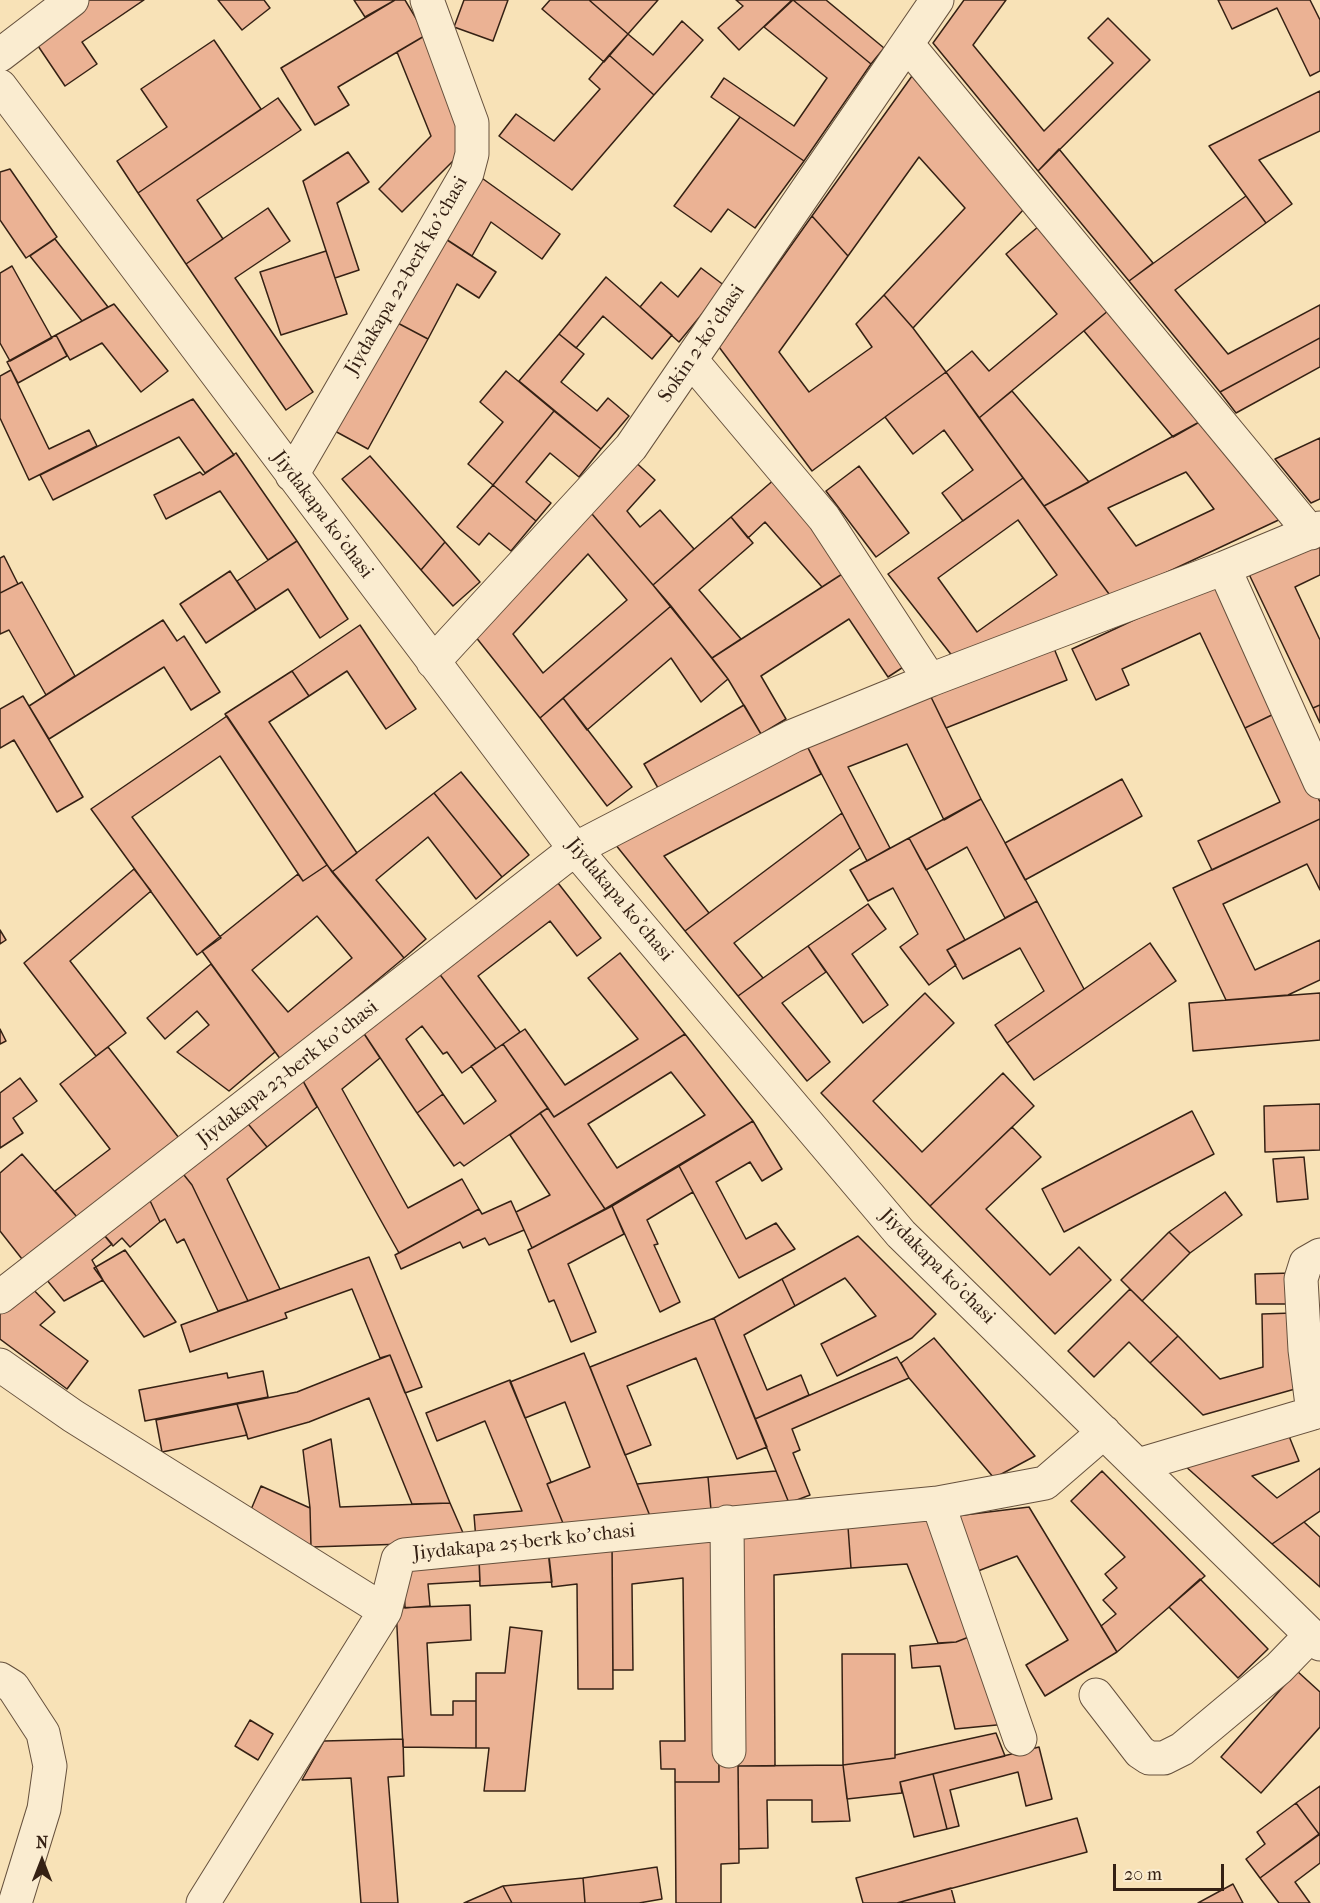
<!DOCTYPE html>
<html>
<head>
<meta charset="utf-8">
<style>
  body { margin:0 }
  #map { position:relative; width:1320px; height:1903px; overflow:hidden; background:#f8e2b7; font-family:"IM FELL French Canon",serif }
  canvas { display:block }
  .north { position:absolute; left:12px; top:1831px; width:60px; height:60px; -webkit-text-stroke:4px #faecd0; paint-order:stroke; rotate:0deg; font-size:16px; font-weight:700; line-height:24px; text-align:center; color:#352114 }
  .north::after { content:''; display:block; margin:auto; width:21px; height:27px; background:#352114; clip-path:polygon(50% 0,100% 100%,50% 72%,0 100%) }
  .scale { position:absolute; left:1113px; top:1864px; width:111px; height:27px; box-sizing:border-box; border:3px solid #352114; border-top:0; padding-left:8px; font-size:18px; line-height:21px; white-space:nowrap; color:#352114; -webkit-text-stroke:4px #faecd0; paint-order:stroke }
</style>
</head>
<body>
<div id="map">
<canvas width="1320" height="1903"></canvas>
<div class="north">N</div>
<div class="scale">20 m</div>
</div>
<script>
const g = document.querySelector('canvas').getContext('2d');
g.lineJoin = 'round';
function fillPath(path, color) {
  g.fillStyle = color;
  g.fill(path, 'evenodd');
}
function toPath(rows) {
  const path = new Path2D();
  for (const r of rows) {
    path.moveTo(r[0], r[1]);
    for (let i = 2; i < r.length; i += 2) path.lineTo(r[i], r[i + 1]);
  }
  return path;
}
function trace(path, color, width, dash) {
  g.strokeStyle = color;
  g.lineWidth = width;
  g.lineCap = dash ? 'butt' : 'round';
  g.setLineDash(dash || []);
  g.stroke(path);
}
function label(font, color, halo, rows, align = 'center') {
  g.font = font + ' "IM FELL French Canon",serif';
  g.lineWidth = 4.5;
  g.setLineDash([]);
  g.textBaseline = 'middle';
  g.strokeStyle = halo;
  g.fillStyle = color;
  for (const [text, x, y, turn = 0] of rows) {
    g.save();
    g.translate(x, y);
    g.rotate((+turn || 0) * Math.PI / 180);
    g.textAlign = isNaN(turn) ? turn : align;
    if (halo) g.strokeText(text, 0, 0);
    g.fillText(text, 0, 0);
    g.restore();
  }
}
const building = toPath([
  [87,0,144,0,82,42,97,64,65,86,32,37,87,0],
  [218,0,264,0,270,8,242,30,218,0],
  [354,0,395,0,365,17,354,0],
  [395,0,405,0,426,35,338,87,349,105,315,125,281,68,395,0],
  [464,0,508,0,493,41,454,27,464,0],
  [550,0,589,0,628,34,604,62,542,9,550,0],
  [589,0,658,0,628,34,589,0],
  [736,0,792,0,739,50,718,28,743,6,736,0],
  [793,0,826,0,884,48,871,64,793,0],
  [793,0,871,64,804,161,711,97,724,78,794,126,827,78,764,27,793,0],
  [964,0,1006,0,973,45,1044,131,1113,63,1088,38,1108,18,1150,60,1038,171,933,43,964,0],
  [1218,0,1310,0,1320,20,1320,71,1310,76,1277,8,1232,29,1218,0],
  [682,21,703,40,654,95,609,55,628,34,653,55,682,21],
  [426,35,464,122,455,159,402,212,379,189,431,136,397,52,426,35],
  [214,40,261,109,138,193,117,161,167,127,141,89,214,40],
  [609,55,654,95,572,190,499,136,516,114,554,141,600,89,589,79,609,55],
  [912,76,1024,209,913,328,884,295,965,208,919,157,848,256,812,216,912,76],
  [1320,91,1320,131,1259,160,1292,204,1266,223,1209,146,1320,91],
  [278,98,301,130,197,200,223,239,186,264,138,193,278,98],
  [740,117,804,161,755,228,728,209,711,232,674,206,740,117],
  [1059,149,1153,263,1129,281,1038,171,1059,149],
  [348,152,369,182,337,203,359,270,335,278,303,181,348,152],
  [10,169,57,237,26,258,0,220,0,172,10,169],
  [472,171,560,234,542,259,491,222,472,256,438,234,472,171],
  [1246,196,1266,223,1175,290,1228,354,1320,305,1320,338,1220,392,1129,281,1246,196],
  [268,208,290,241,235,278,313,392,286,410,186,264,268,208],
  [812,216,848,256,779,352,809,392,872,347,856,324,884,295,913,328,946,372,812,471,719,347,812,216],
  [1039,226,1109,310,979,418,946,372,972,351,989,371,1057,314,1006,254,1039,226],
  [438,234,496,272,479,298,457,284,428,339,392,320,438,234],
  [55,239,108,307,82,321,30,256,55,239],
  [326,251,347,314,281,335,260,272,326,251],
  [12,266,52,338,10,361,0,343,0,273,12,266],
  [701,268,725,286,679,342,640,307,661,282,678,297,701,268],
  [606,277,672,335,652,359,603,316,576,348,559,334,606,277],
  [114,304,168,371,141,392,102,343,70,360,56,335,114,304],
  [1109,310,1203,420,1173,437,1084,331,1109,310],
  [392,320,428,339,368,449,333,430,392,320],
  [559,334,584,354,561,382,597,411,608,398,629,416,601,449,519,381,559,334],
  [56,335,67,356,18,383,7,362,56,335],
  [1320,338,1320,367,1236,413,1220,392,1320,338],
  [11,370,49,449,89,430,97,446,29,480,0,418,0,376,11,370],
  [506,371,554,411,493,485,468,464,503,422,480,402,506,371],
  [946,372,1023,478,963,521,942,493,973,470,944,430,913,454,885,417,946,372],
  [1012,391,1089,482,1044,506,979,418,1012,391],
  [193,399,234,455,205,473,179,437,53,500,40,475,193,399],
  [554,411,601,449,579,477,550,453,526,482,551,503,536,521,493,485,554,411],
  [1203,420,1285,517,1112,598,1044,506,1203,420],
  [1186,472,1214,509,1136,546,1108,508,1186,472],
  [1320,438,1320,499,1311,503,1275,459,1320,438],
  [236,453,297,541,268,560,220,491,166,519,154,495,200,472,203,475,236,453],
  [370,456,445,542,421,570,342,479,370,456],
  [631,458,655,480,627,511,640,527,660,510,694,549,653,585,586,507,631,458],
  [859,466,909,533,876,557,826,491,859,466],
  [776,478,853,567,822,587,765,522,748,538,731,517,776,478],
  [1023,478,1112,598,957,662,888,574,1023,478],
  [1018,520,1057,575,977,632,938,578,1018,520],
  [493,485,536,521,511,551,489,533,479,545,457,527,493,485],
  [586,507,671,606,540,718,471,631,586,507],
  [588,554,627,600,543,673,513,634,588,554],
  [731,517,753,543,699,590,741,639,712,658,653,585,731,517],
  [1320,535,1320,575,1295,587,1320,640,1320,705,1313,708,1247,570,1320,535],
  [297,541,348,619,320,638,288,589,256,610,237,581,297,541],
  [445,542,480,582,453,606,421,570,445,542],
  [4,556,18,584,0,593,0,558,4,556],
  [853,567,914,660,888,677,849,619,761,676,786,719,761,734,728,679,712,658,853,567],
  [230,571,256,610,206,643,180,604,230,571],
  [22,582,75,676,46,695,9,630,0,634,0,593,22,582],
  [1215,582,1278,712,1245,728,1200,633,1122,669,1129,685,1096,700,1072,649,1215,582],
  [671,606,728,679,701,702,671,658,587,730,563,698,671,606],
  [163,620,177,641,184,636,220,692,191,710,164,667,49,739,29,706,163,620],
  [360,625,416,709,386,729,347,671,309,696,292,671,360,625],
  [1053,646,1067,680,946,728,930,695,1053,646],
  [292,671,309,696,269,722,357,853,332,872,225,714,292,671],
  [930,695,981,799,944,820,907,744,848,767,890,848,867,861,806,744,930,695],
  [23,696,83,797,57,812,14,740,0,748,0,709,23,696],
  [563,698,632,787,607,806,540,718,563,698],
  [744,705,761,734,661,793,644,764,744,705],
  [1320,705,1320,723,1313,708,1320,705],
  [1278,712,1320,802,1320,819,1212,870,1198,841,1280,802,1245,728,1278,712],
  [227,716,327,865,303,881,220,756,132,817,221,938,197,955,91,809,227,716],
  [806,744,821,774,664,856,709,913,685,931,615,844,806,744],
  [461,772,529,855,502,877,434,793,461,772],
  [1122,779,1142,816,1025,880,1005,843,1122,779],
  [434,793,502,877,476,899,428,837,376,880,426,939,404,958,332,872,434,793],
  [981,799,1037,901,1005,918,967,847,926,870,909,838,981,799],
  [842,813,860,848,734,943,763,978,738,996,685,931,842,813],
  [1320,819,1320,890,1307,864,1223,904,1255,970,1320,940,1320,980,1288,995,1226,1000,1173,888,1320,819],
  [909,838,965,940,947,950,956,965,929,985,900,947,918,934,893,888,868,901,850,870,909,838],
  [327,865,404,958,281,1060,202,951,298,874,303,881,327,865],
  [317,916,352,958,288,1012,252,970,317,916],
  [134,869,151,891,70,961,126,1033,96,1056,24,963,134,869],
  [551,874,601,938,577,956,550,921,478,976,520,1032,496,1049,432,964,551,874],
  [1037,901,1084,989,1007,1043,995,1025,1044,991,1020,948,963,979,947,950,1037,901],
  [868,904,886,929,852,954,888,1005,863,1023,808,946,868,904],
  [0,930,6,940,0,944,0,930],
  [1150,943,1176,981,1034,1080,1007,1043,1150,943],
  [808,946,826,972,782,1003,830,1062,807,1081,738,996,808,946],
  [620,953,685,1034,554,1117,503,1044,525,1029,565,1085,638,1039,588,978,620,953],
  [211,964,275,1052,229,1091,177,1052,209,1025,197,1011,165,1039,147,1018,211,964],
  [432,964,496,1049,462,1073,447,1052,443,1054,422,1026,406,1039,443,1094,417,1113,357,1023,432,964],
  [925,993,954,1023,873,1101,922,1152,1003,1073,1034,1106,930,1206,821,1093,925,993],
  [1320,993,1320,1040,1193,1051,1189,1003,1320,993],
  [357,1023,380,1058,342,1089,408,1208,462,1179,479,1209,399,1253,297,1070,357,1023],
  [0,1029,6,1041,0,1044,0,1029],
  [685,1034,753,1121,605,1209,540,1113,548,1108,554,1117,685,1034],
  [671,1072,705,1115,617,1168,588,1124,671,1072],
  [503,1044,548,1108,464,1166,460,1162,454,1166,417,1113,443,1094,464,1124,496,1101,471,1066,503,1044],
  [108,1047,179,1138,77,1217,55,1191,110,1149,60,1084,108,1047],
  [297,1070,317,1107,267,1147,240,1114,297,1070],
  [20,1078,37,1101,13,1118,23,1133,0,1148,0,1093,20,1078],
  [1320,1104,1320,1150,1265,1152,1264,1106,1320,1104],
  [1192,1111,1214,1154,1064,1232,1042,1189,1192,1111],
  [540,1113,605,1209,532,1248,516,1212,550,1195,510,1135,540,1113],
  [240,1114,267,1147,227,1179,280,1289,248,1301,192,1185,176,1165,240,1114],
  [753,1121,782,1169,762,1181,750,1162,716,1182,746,1239,776,1223,795,1249,739,1278,679,1166,753,1121],
  [1012,1127,1041,1157,986,1209,1050,1275,1079,1247,1111,1280,1055,1334,930,1206,1012,1127],
  [22,1154,77,1217,22,1259,0,1231,0,1173,22,1154],
  [1304,1157,1308,1199,1277,1202,1273,1159,1304,1157],
  [176,1165,192,1185,248,1301,218,1311,184,1239,177,1243,165,1219,160,1222,145,1190,176,1165],
  [679,1166,693,1192,647,1220,658,1244,654,1245,680,1302,660,1312,612,1206,679,1166],
  [145,1190,160,1222,130,1247,122,1238,113,1246,99,1229,145,1190],
  [1225,1192,1242,1215,1190,1253,1169,1232,1225,1192],
  [511,1201,524,1230,489,1245,485,1238,463,1248,460,1242,401,1269,395,1255,479,1209,482,1214,511,1201],
  [612,1206,624,1234,568,1264,596,1332,571,1342,554,1300,549,1302,528,1250,612,1206],
  [99,1229,112,1244,92,1260,103,1280,64,1301,42,1274,99,1229],
  [1169,1232,1190,1253,1142,1301,1121,1280,1169,1232],
  [858,1236,936,1314,912,1338,837,1376,821,1344,876,1316,845,1278,795,1306,782,1279,858,1236],
  [125,1250,176,1322,144,1337,94,1268,125,1250],
  [369,1257,422,1387,405,1393,390,1355,380,1358,352,1289,285,1313,287,1318,190,1352,181,1325,369,1257],
  [1292,1273,1293,1304,1256,1304,1255,1274,1292,1273],
  [782,1279,795,1306,744,1335,767,1390,801,1375,809,1395,755,1419,714,1318,782,1279],
  [27,1283,55,1312,40,1325,88,1361,67,1389,0,1339,0,1307,27,1283],
  [1130,1289,1178,1336,1150,1363,1129,1342,1094,1377,1068,1351,1130,1289],
  [1293,1313,1295,1389,1203,1415,1150,1363,1178,1336,1220,1379,1263,1367,1262,1314,1293,1313],
  [714,1318,767,1447,737,1459,696,1358,627,1386,651,1445,625,1455,590,1367,714,1318],
  [934,1338,1035,1456,994,1478,909,1378,901,1363,934,1338],
  [584,1353,650,1516,567,1533,547,1484,590,1467,565,1402,525,1418,510,1382,584,1353],
  [390,1355,450,1503,412,1504,369,1398,309,1422,248,1439,237,1404,297,1392,390,1355],
  [897,1357,909,1378,792,1429,800,1450,793,1453,810,1495,789,1503,755,1419,897,1357],
  [263,1371,268,1397,145,1421,139,1390,227,1373,228,1378,263,1371],
  [510,1380,551,1482,547,1484,567,1533,476,1540,474,1515,522,1511,485,1421,437,1441,426,1413,510,1380],
  [237,1404,247,1435,162,1452,156,1420,237,1404],
  [1287,1431,1299,1461,1252,1476,1277,1498,1320,1468,1320,1511,1272,1544,1184,1465,1287,1431],
  [331,1439,340,1507,450,1503,467,1542,311,1547,310,1508,303,1450,331,1439],
  [776,1471,789,1503,711,1510,708,1477,776,1471],
  [1102,1471,1205,1576,1117,1652,1101,1626,1116,1614,1103,1600,1117,1588,1105,1574,1125,1557,1071,1501,1102,1471],
  [708,1477,711,1510,650,1516,637,1484,708,1477],
  [261,1486,310,1508,311,1547,247,1519,261,1486],
  [1029,1507,1117,1652,1045,1696,1026,1665,1068,1640,1017,1556,978,1571,956,1516,1029,1507],
  [930,1520,974,1635,956,1642,938,1643,907,1564,851,1568,848,1527,930,1520],
  [1304,1522,1320,1537,1320,1587,1272,1544,1304,1522],
  [848,1527,851,1568,774,1575,775,1766,738,1766,738,1537,848,1527],
  [717,1532,719,1782,675,1782,675,1769,661,1769,660,1741,685,1741,683,1578,632,1584,633,1670,613,1670,612,1540,717,1532],
  [612,1543,613,1689,578,1689,577,1584,552,1587,548,1551,612,1543],
  [549,1556,552,1582,480,1586,479,1559,549,1556],
  [479,1559,480,1581,428,1584,430,1606,405,1608,403,1563,479,1559],
  [1200,1579,1268,1649,1238,1678,1169,1607,1200,1579],
  [470,1605,471,1640,427,1643,431,1715,453,1715,453,1701,476,1701,476,1748,403,1747,396,1608,470,1605],
  [510,1627,542,1631,525,1791,484,1791,489,1748,476,1748,476,1673,505,1673,510,1627],
  [974,1635,1007,1724,955,1729,940,1666,912,1668,910,1646,956,1642,974,1635],
  [842,1654,895,1654,895,1758,843,1765,842,1654],
  [1297,1671,1320,1692,1320,1727,1261,1793,1221,1757,1297,1671],
  [250,1720,273,1734,258,1760,235,1746,250,1720],
  [996,1733,1005,1756,900,1782,902,1793,847,1799,843,1765,895,1758,895,1755,996,1733],
  [403,1739,404,1776,388,1777,398,1903,361,1903,351,1778,302,1780,324,1741,403,1739],
  [1039,1747,1052,1799,1026,1806,1018,1772,950,1790,959,1826,947,1829,933,1774,1039,1747],
  [738,1757,739,1863,721,1864,721,1903,676,1903,675,1782,719,1782,719,1758,738,1757],
  [843,1765,850,1821,812,1822,812,1800,767,1800,768,1848,739,1849,738,1766,843,1765],
  [933,1774,947,1829,914,1837,900,1782,933,1774],
  [1320,1786,1320,1834,1319,1834,1296,1803,1320,1786],
  [1296,1803,1319,1834,1260,1878,1246,1859,1265,1844,1257,1832,1296,1803],
  [1077,1818,1087,1852,897,1903,863,1903,856,1878,1077,1818],
  [1320,1834,1320,1863,1295,1882,1310,1903,1279,1903,1260,1878,1320,1834],
  [657,1867,662,1899,639,1903,585,1903,583,1878,657,1867],
  [583,1878,585,1903,512,1903,503,1886,583,1878],
  [1233,1884,1243,1903,1198,1903,1233,1884],
  [503,1886,512,1903,464,1903,503,1886],
  [951,1888,955,1903,897,1903,951,1888]
]);
const minor = toPath([
  [907,44,1311,533],
  [0,55,72,0],
  [0,86,575,849,901,1234,1320,1644],
  [691,360,824,518,930,680],
  [292,475,467,173,472,154,472,123,427,0],
  [1224,568,1320,782],
  [433,662,631,447,937,0],
  [0,1297,575,849,793,736,930,680,1224,568,1320,528],
  [0,1365,73,1416,385,1611,398,1559,404,1555,938,1503,1045,1483,1104,1432],
  [1313,1413,1305,1350,1301,1279,1306,1263,1320,1255],
  [1138,1465,1320,1411],
  [938,1503,1020,1739],
  [727,1522,729,1751],
  [0,1679,13,1687,43,1733,50,1766,44,1809,15,1903],
  [1096,1695,1140,1752,1149,1758,1164,1758,1182,1749,1279,1668,1310,1636],
  [203,1903,385,1611]
]);
const streetNames = [
  ["Jiydakapa 22-berk koʼchasi",407,276,-60],
  ["Sokin 2-koʼchasi",702,344,-56],
  ["Jiydakapa ko'chasi",322,515,53],
  ["Jiydakapa ko'chasi",619,900,50],
  ["Jiydakapa 23-berk koʼchasi",288,1074,-38],
  ["Jiydakapa ko'chasi",937,1267,45],
  ["Jiydakapa 25-berk koʼchasi",524,1543,-6]
];
fillPath(building, '#ebb294');
trace(building, '#352114', 1.5);
trace(minor, '#66513d', 35);
trace(minor, '#faecd0', 33);
label('20px', '#352114', '#faecd0', streetNames);
</script>
</body>
</html>
